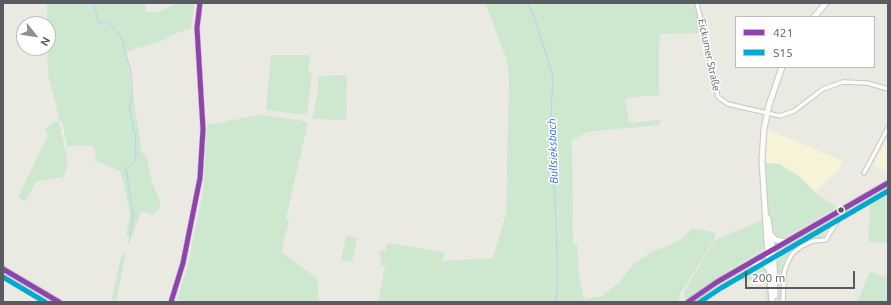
<!DOCTYPE html>
<html>
<head>
<meta charset="utf-8">
<style>
  body { margin:0 }
  #map { position:relative; width:891px; height:305px; overflow:hidden; background:#eae9e2; font-family:Ubuntu,sans-serif }
  canvas { display:block }
  .frame { position:absolute; inset:0; border:4px solid #585b62; pointer-events:none }
  .legend { position:absolute; left:735px; top:16px; width:140px; height:52px; box-sizing:border-box; background:#fff; border:1px solid #bcbdc0; margin:0; padding:5px 7px; list-style:none; font-size:12px; color:#585b62 }
  .legend li { display:flex; align-items:center; gap:8px; height:20px }
  .legend b { width:20px; border:1px solid #bcbdc0 }
  .north { position:absolute; left:16px; top:16px; width:40px; height:40px; box-sizing:border-box; background:#fff; border:1px solid #bcbdc0; border-radius:50%; rotate:120deg; font-size:11px; font-weight:700; line-height:16px; text-align:center; color:#585b62 }
  .north::after { content:''; display:block; margin:auto; width:14px; height:18px; background:#8b8d8f; clip-path:polygon(50% 0,100% 100%,50% 72%,0 100%) }
  .scale { position:absolute; left:745px; top:271px; width:110px; height:18px; box-sizing:border-box; border:2px solid #585b62; border-top:0; padding-left:5px; font-size:12px; line-height:14px; white-space:nowrap; color:#585b62; -webkit-text-stroke:3px #fff; paint-order:stroke }
</style>
</head>
<body>
<div id="map">
<canvas width="891" height="305"></canvas>
<div class="frame"></div>
<ul class="legend">
<li><b style="height:5px;background:#8e44ad"></b>421</li>
<li><b style="height:5px;background:#00a9ce"></b>S15</li>
</ul>
<div class="north">N</div>
<div class="scale">200 m</div>
</div>
<script>
const g = document.querySelector('canvas').getContext('2d');
g.lineJoin = 'round';
function fillPath(path, color) {
  g.fillStyle = color;
  g.fill(path, 'evenodd');
}
function toPath(rows) {
  const path = new Path2D();
  for (const r of rows) {
    path.moveTo(r[0], r[1]);
    for (let i = 2; i < r.length; i += 2) path.lineTo(r[i], r[i + 1]);
  }
  return path;
}
function trace(path, color, width, dash) {
  g.strokeStyle = color;
  g.lineWidth = width;
  g.lineCap = dash ? 'butt' : 'round';
  g.setLineDash(dash || []);
  g.stroke(path);
}
function label(font, color, halo, rows, align = 'center') {
  g.font = font + ' Ubuntu,sans-serif';
  g.lineWidth = 3;
  g.setLineDash([]);
  g.textBaseline = 'middle';
  g.strokeStyle = halo;
  g.fillStyle = color;
  for (const [text, x, y, turn = 0] of rows) {
    g.save();
    g.translate(x, y);
    g.rotate((+turn || 0) * Math.PI / 180);
    g.textAlign = isNaN(turn) ? turn : align;
    if (halo) g.strokeText(text, 0, 0);
    g.fillText(text, 0, 0);
    g.restore();
  }
}
const commercial = toPath([
  [767,129,843,161,837,172,829,178,815,192,800,177,779,164,765,163],
  [888,136,888,172,873,165]
]);
const green = toPath([
  [47,3,145,3,146,11,156,13,177,3,194,3,191,28,169,36,164,40,126,52,142,153,146,155,152,181,161,204,158,210,152,215,141,211,132,237,126,237,130,214,124,183,120,172,115,169,94,160,96,158,94,146,67,146,62,120,59,123,68,162,64,177,37,181,25,201,18,197,48,135,45,130,54,122,59,122,56,105,48,75],
  [485,3,695,3,701,33,660,34,659,52,659,95,625,98,629,123,660,120,660,125,592,131,584,133,584,134,572,140,573,244,577,245,579,275,584,299,602,296,618,283,635,263,653,251,672,244,683,238,693,228,716,233,714,240,679,296,680,302,378,302,385,266,382,266,379,250,386,251,387,243,444,252,443,261,493,258,506,214,509,82,507,60],
  [271,55,310,55,308,72,312,73,307,115,266,110],
  [347,75,346,120,312,119,317,97,319,76],
  [259,115,304,121,308,123,286,218,289,221,281,252,317,278,319,302,184,302,177,299,187,269,203,191,207,125],
  [765,163,779,164,800,177,819,196,837,207,786,237,780,239,775,237,772,232,771,226,766,192],
  [888,187,888,243,868,242,871,198],
  [837,216,821,238,808,239,798,245,786,258,783,265,782,275,781,302,778,302,780,279,778,275,777,265,779,257,781,252,786,247],
  [763,220,765,241,763,249,761,251,713,280,688,298,684,297,684,292,715,240],
  [346,236,357,238,352,262,341,260],
  [125,251,125,258,116,302,111,302,121,257],
  [756,265,761,265,767,269,768,273,769,302,766,302,766,284,764,280,760,278,738,281,699,302,695,302,708,292],
  [870,272,888,278,888,302,857,302]
]);
const stream = toPath([
  [93,3,99,23,108,22,121,36,130,68,132,82,132,100,129,107,135,135,136,157,134,162,130,166,126,168,133,216,129,243],
  [528,3,536,22,553,77,551,114,557,249,557,295,555,302]
]);
const minor = toPath([
  [697,3,718,97,728,104,780,116,794,111,823,89,843,82,867,83,888,89],
  [864,173,888,128],
  [783,302,784,273,786,266,792,254,802,246,813,241,826,240,829,234,840,217,846,214]
]);
const tertiary = toPath([
  [171,302,183,263,200,178,203,129,197,28,200,3]
]);
const secondary = toPath([
  [814,17,826,3],
  [768,218,774,260,775,296],
  [771,235,776,240,786,242],
  [752,263,762,263,765,265,769,269],
  [3,269,59,302],
  [688,302,717,282,888,183],
  [772,302,767,242,762,160,764,129,769,105,782,67]
]);
const bus1 = toPath([
  [3,269,59,302],
  [171,302,183,263,200,178,203,129,197,28,200,3],
  [688,302,717,282,888,183]
]);
const bus2 = toPath([
  [3,277,45,302],
  [700,302,721,288,888,191]
]);
const markers = [
  [841,210,3.5,"#585b62"]
];
const streetNames = [
  ["Eickumer Straße",709,55,78]
];
const waterNames = [
  ["Bullsieksbach",553,151,-92]
];
fillPath(commercial, '#f6f3d9');
fillPath(green, '#cee8cf');
trace(stream, '#b4d0f6', 1);
trace(minor, '#c7c6c5', 5.5);
trace(tertiary, '#c7c6c5', 6);
trace(secondary, '#c7c7c6', 7);
trace(minor, '#fcfcfb', 3.5);
trace(tertiary, '#fcfcfb', 4.5);
trace(secondary, '#fcfcfb', 5);
trace(bus1, '#8e44ad', 5);
trace(bus2, '#00a9ce', 5);
for (const [x, y, r, color] of markers) {
  const dot = new Path2D();
  dot.arc(x, y, r, 0, 2 * Math.PI);
  g.fillStyle = color;
  g.fill(dot);
  trace(dot, '#fff', 1.5);
}
label('10px', '#585b62', '#fff', streetNames);
label('italic 11px', '#3469ce', '#fff', waterNames);
</script>
</body>
</html>
